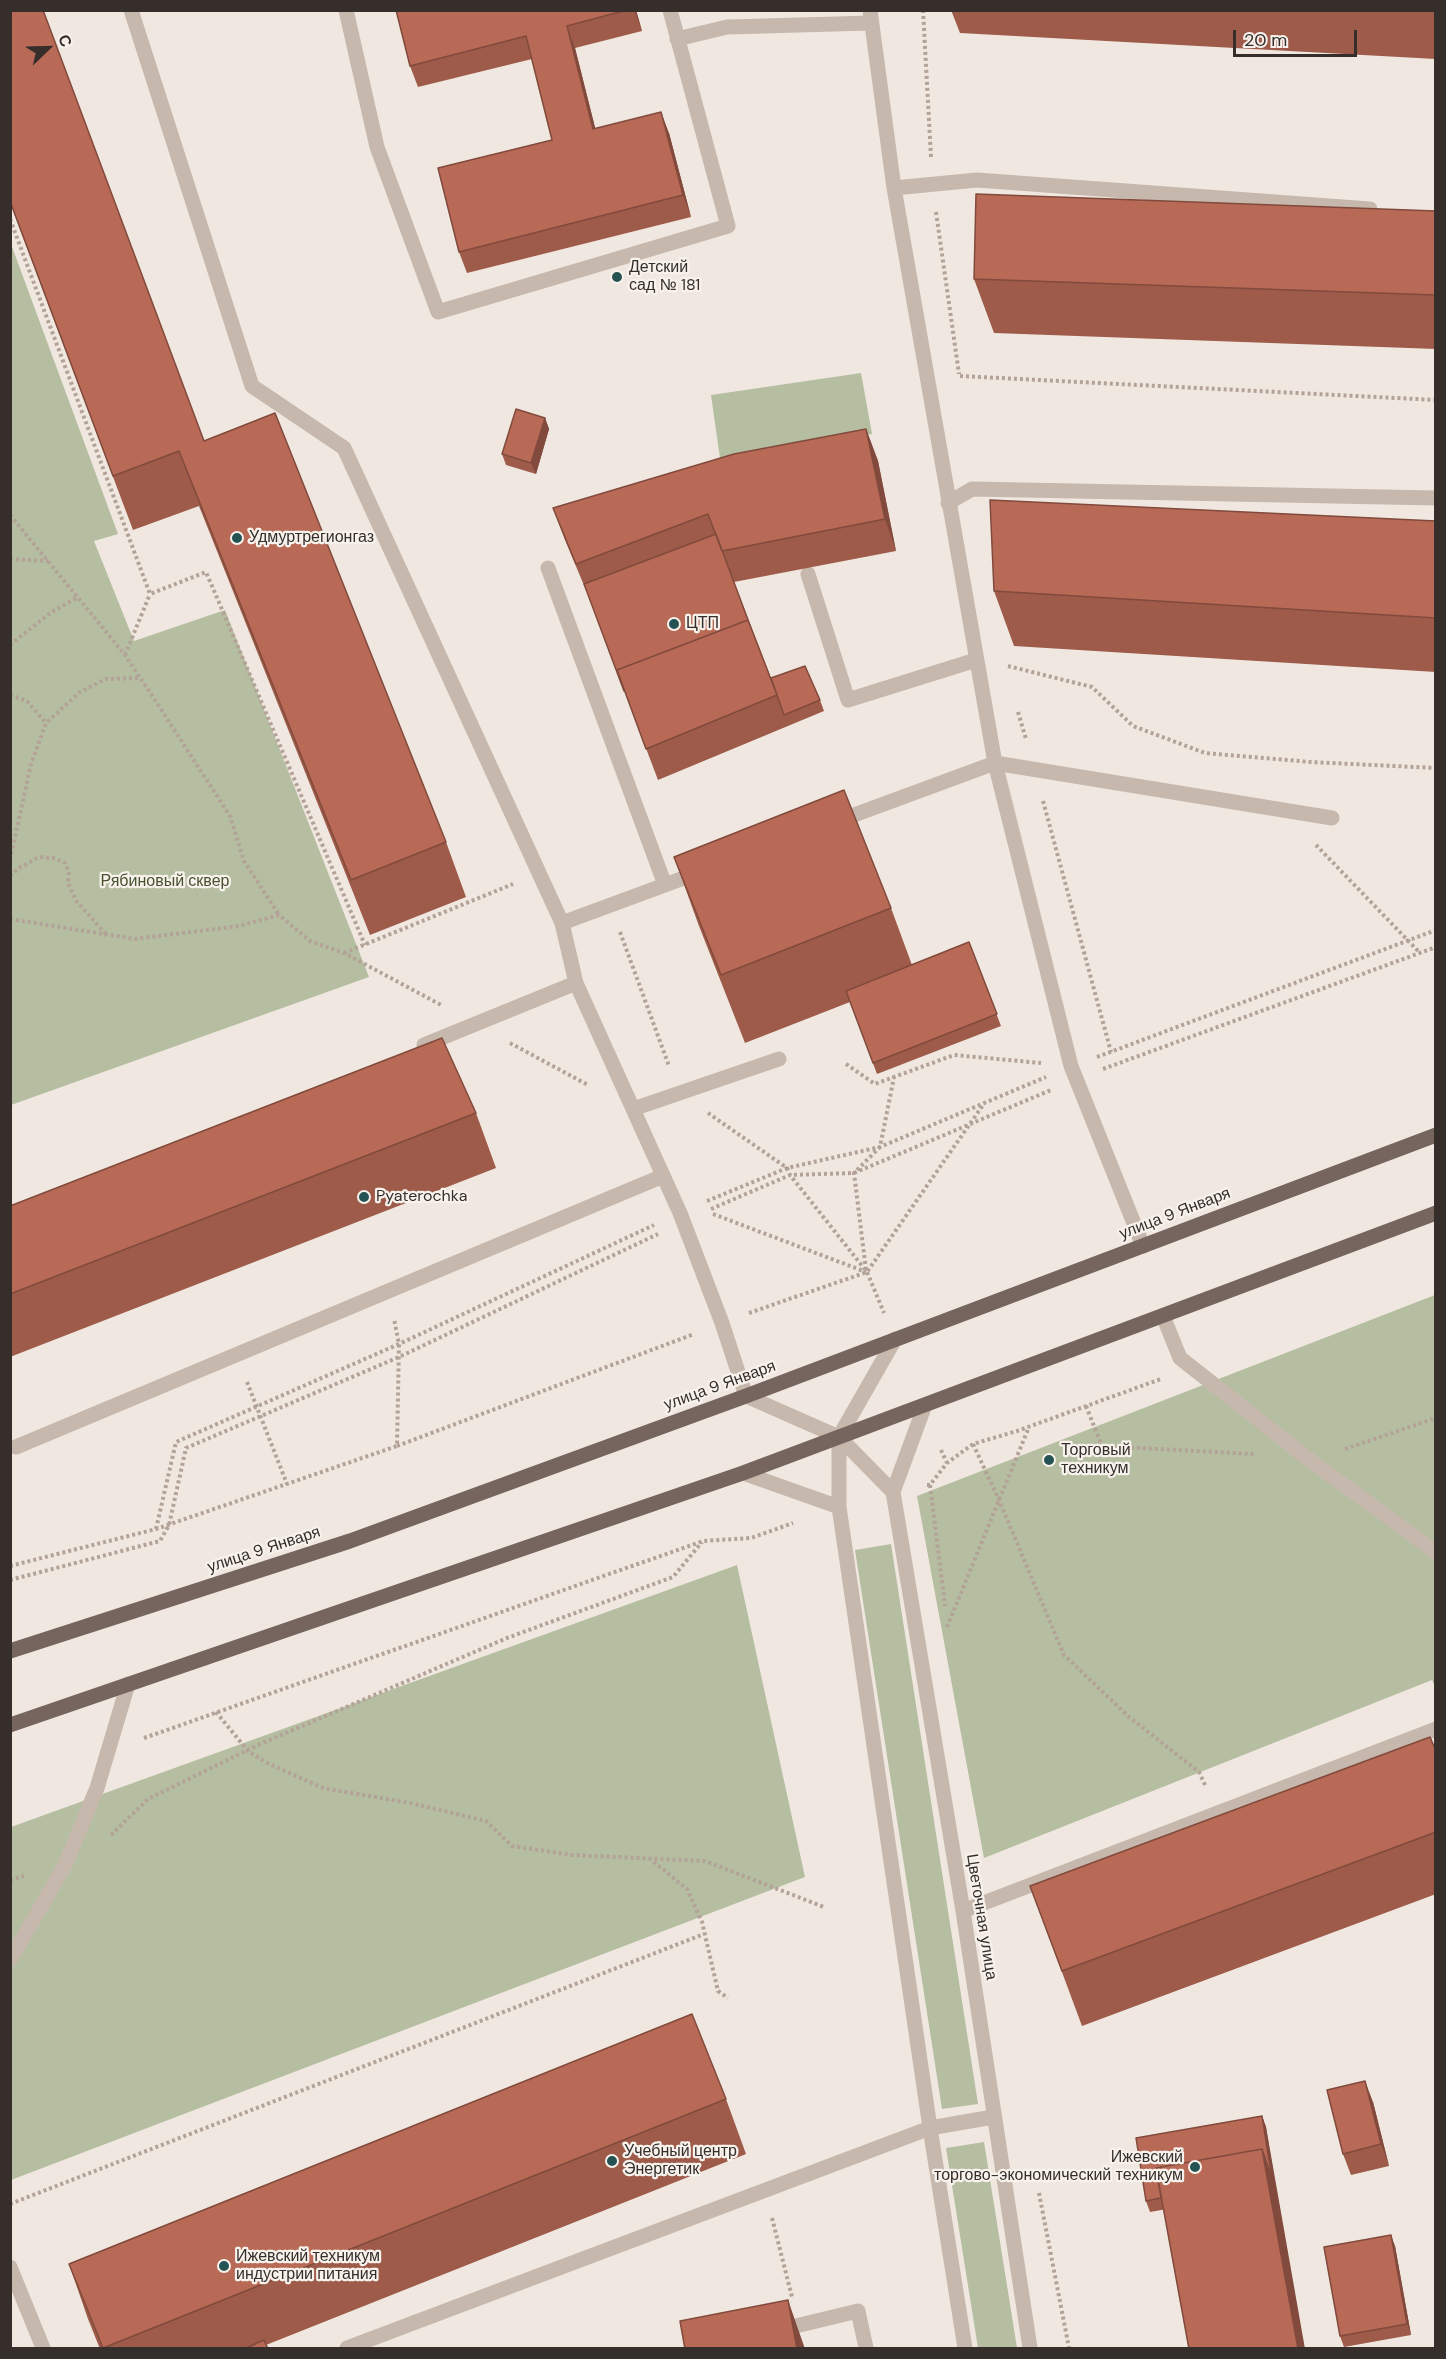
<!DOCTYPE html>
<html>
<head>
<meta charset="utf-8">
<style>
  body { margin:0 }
  #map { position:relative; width:1446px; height:2359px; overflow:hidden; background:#f0e8e0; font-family:"DM Sans",sans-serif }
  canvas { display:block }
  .frame { position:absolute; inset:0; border:12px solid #362e2b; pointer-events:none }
  .north { position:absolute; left:18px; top:18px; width:60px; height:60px; -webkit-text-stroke:4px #f8f2ec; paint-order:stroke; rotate:67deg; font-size:16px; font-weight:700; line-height:24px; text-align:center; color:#362e2b }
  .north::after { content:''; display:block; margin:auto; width:21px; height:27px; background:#362e2b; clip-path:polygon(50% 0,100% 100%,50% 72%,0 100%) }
  .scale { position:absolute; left:1233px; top:30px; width:124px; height:27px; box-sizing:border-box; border:3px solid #362e2b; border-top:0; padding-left:8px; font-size:18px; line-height:21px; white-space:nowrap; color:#362e2b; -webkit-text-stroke:4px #f8f2ec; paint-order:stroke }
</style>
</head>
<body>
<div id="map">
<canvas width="1446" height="2359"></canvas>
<div class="frame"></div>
<div class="north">С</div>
<div class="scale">20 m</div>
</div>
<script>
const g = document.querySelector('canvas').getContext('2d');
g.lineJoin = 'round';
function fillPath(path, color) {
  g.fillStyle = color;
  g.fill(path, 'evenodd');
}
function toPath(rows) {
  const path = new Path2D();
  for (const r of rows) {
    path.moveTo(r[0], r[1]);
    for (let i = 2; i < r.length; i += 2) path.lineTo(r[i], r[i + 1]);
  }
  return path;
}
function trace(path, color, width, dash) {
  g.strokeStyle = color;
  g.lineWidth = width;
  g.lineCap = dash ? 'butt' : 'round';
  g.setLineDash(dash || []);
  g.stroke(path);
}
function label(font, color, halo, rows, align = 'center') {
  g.font = font + ' "DM Sans",sans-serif';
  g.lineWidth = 4.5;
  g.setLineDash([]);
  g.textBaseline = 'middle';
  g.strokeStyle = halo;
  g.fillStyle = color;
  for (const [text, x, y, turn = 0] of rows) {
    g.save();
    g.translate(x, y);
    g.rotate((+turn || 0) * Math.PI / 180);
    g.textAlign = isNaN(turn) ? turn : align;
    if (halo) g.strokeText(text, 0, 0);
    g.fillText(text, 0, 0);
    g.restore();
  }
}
const green = toPath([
  [11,244,118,534,94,541,134,641,225,610,369,977,11,1105],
  [861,373,872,434,720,458,711,395],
  [1435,1295,1435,1687,1432,1680,984,1858,917,1496],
  [891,1544,978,2104,942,2109,855,1550],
  [737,1565,805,1877,11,2180,11,1827],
  [984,2142,1017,2348,978,2348,946,2148]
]);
const path = toPath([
  [923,10,931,157],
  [936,212,959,374],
  [10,219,150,594,206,572,365,945],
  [960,376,1436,400],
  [10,515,125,655,153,697,230,816,244,861,279,915],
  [10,559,48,561],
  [10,645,50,613,78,597],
  [125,655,150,594],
  [1008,666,1092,687,1133,726,1205,753,1310,762,1436,768],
  [10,695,27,701,46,723],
  [1018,712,1026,739],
  [1043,801,1111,1052],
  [1316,845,1420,953],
  [10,860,31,764,46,723,80,692,106,679,140,678],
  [10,876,19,868,39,857,54,858,65,863,69,872,68,883,77,902,106,934],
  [10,919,135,939,239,926,279,915,310,941,344,953,443,1006],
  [620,932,669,1066],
  [344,953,513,884],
  [510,1043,588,1085],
  [1097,1057,1436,930],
  [846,1064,875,1084,954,1055,1041,1063],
  [1103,1069,1436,947],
  [708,1113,787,1168,790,1175,867,1272,884,1313],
  [707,1201,787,1168,880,1147,1046,1077],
  [711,1209,790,1175,854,1173,1051,1090],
  [713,1214,866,1272],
  [866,1270,854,1173,880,1147,894,1077],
  [749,1313,867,1272,983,1105],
  [247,1382,287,1484],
  [1086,1406,1102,1446,1254,1454],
  [973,1444,999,1500,1064,1655,1128,1716,1199,1772,1206,1787],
  [397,1446,694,1334],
  [1345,1449,1436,1418],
  [941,1450,947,1463],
  [927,1485,930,1485,947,1463,973,1444,1017,1431,1161,1379],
  [930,1485,945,1606],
  [156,1529,176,1442,399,1344,654,1225],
  [10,1566,156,1529,397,1446,399,1344,394,1319],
  [10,1580,160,1541,169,1525,186,1448,399,1357,658,1234],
  [947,1627,1029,1427],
  [216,1712,248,1751,267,1763,323,1788,410,1803,486,1821,512,1846,572,1855,705,1861,824,1907],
  [144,1738,703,1541,751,1538,793,1523],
  [111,1835,148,1799,258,1745,507,1638,673,1577,702,1542],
  [649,1858,687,1889,702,1922,718,1991,728,1998],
  [10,1880,24,1876],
  [1039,2193,1069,2348],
  [10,2204,704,1934],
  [772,2218,792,2297]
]);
const minor = toPath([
  [131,10,252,386,344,448,562,923,576,983,680,1213,722,1323,746,1396,839,1437,893,1492],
  [346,10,377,147,438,312,728,226,670,10],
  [870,10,894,188,995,763,1071,1066,1143,1246],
  [677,39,727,27,871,23],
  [894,188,977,180,1370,209],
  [948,503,972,489,1436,498],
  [548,568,665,885],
  [808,574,848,700,976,660],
  [835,822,995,763,1332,818],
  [562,923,700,872],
  [424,1045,576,983],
  [633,1109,779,1059],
  [1163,1316,1180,1358,1311,1461,1436,1552],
  [895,1339,839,1437,839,1507,930,2128,965,2348],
  [925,1405,893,1492,963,1911,1030,2348],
  [16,1447,663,1176],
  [743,1473,839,1507],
  [963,1911,1436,1729],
  [10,1960,65,1865,97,1788,128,1684],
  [10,2267,43,2348],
  [779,2330,858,2311,866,2348],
  [347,2348,930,2128,993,2117]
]);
const major = toPath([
  [10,1651,350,1541,746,1396,1436,1135],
  [10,1725,743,1473,1436,1213]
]);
const wall = toPath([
  [10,10,204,441,446,842,466,897,370,935,199,506,133,530,10,203],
  [396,10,636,10,642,31,575,48,595,128,669,133,691,217,467,273,459,252,552,140,532,59,418,87,410,66],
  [951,10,1436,10,1436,59,960,33],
  [1436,211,1436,349,994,333,974,279],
  [545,418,549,429,536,474,506,465,502,454],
  [866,429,878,461,896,551,734,582,771,678,820,700,824,711,658,780,588,595,565,540,553,508],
  [1436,521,1436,672,1014,646,994,591],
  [674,857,891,908,912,965,969,942,1001,1026,877,1074,850,1002,745,1043,699,926],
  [476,1113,496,1168,10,1357,10,1206],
  [1436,1751,1436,1894,1082,2026,1030,1886],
  [726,2099,746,2154,266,2345,268,2349,100,2349,88,2319,69,2264],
  [1373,2102,1389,2166,1351,2175,1343,2154],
  [1262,2116,1266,2127,1276,2190,1150,2212,1146,2201],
  [1395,2246,1411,2335,1344,2347,1340,2336]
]);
const shadedWall = toPath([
  [634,10,636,10,642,31],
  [567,26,575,48,601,151,593,129],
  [661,112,669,133,691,217,683,195],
  [545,418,549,429,536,474,531,463],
  [866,429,878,461,896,551,885,519],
  [1365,2081,1373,2102,1389,2166,1381,2144],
  [1262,2116,1266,2127,1305,2349,1298,2349,1262,2149],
  [1391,2235,1395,2246,1411,2335,1407,2324],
  [788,2300,805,2349,797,2349]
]);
const building = toPath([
  [10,10,43,10,204,441,275,413,446,842,351,880,179,451,113,476,10,201,10,10],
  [396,10,627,10,567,26,593,129,661,112,683,195,459,252,438,168,552,140,526,36,410,66,396,10],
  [976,194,1436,211,1436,295,974,279,976,194],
  [516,409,545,418,531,463,502,454,516,409],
  [866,429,885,519,722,551,708,514,576,564,553,508,734,454,866,429],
  [990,500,1436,521,1436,618,994,591,990,500],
  [716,534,748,620,617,670,624,691,584,584,716,534],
  [748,620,777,695,646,749,617,670,748,620],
  [805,666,820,700,784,715,771,678,805,666],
  [844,790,891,908,721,975,674,857,844,790],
  [969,942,997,1014,873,1063,846,991,969,942],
  [442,1038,476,1113,10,1294,10,1206,442,1038],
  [1430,1737,1436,1751,1436,1832,1062,1971,1030,1886,1430,1737],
  [692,2014,726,2099,103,2348,69,2264,692,2014],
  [1365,2081,1381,2144,1343,2154,1327,2090,1365,2081],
  [1262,2116,1272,2179,1262,2149,1156,2168,1161,2198,1146,2201,1136,2138,1262,2116],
  [1262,2149,1298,2349,1189,2349,1156,2168,1262,2149],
  [1391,2235,1407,2324,1340,2336,1324,2247,1391,2235],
  [788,2300,797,2349,685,2349,680,2321,788,2300],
  [264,2340,268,2349,244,2349,264,2340]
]);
const markers = [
  [617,277,6,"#255253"],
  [237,538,6,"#255253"],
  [674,624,6,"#255253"],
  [364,1197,6,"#255253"],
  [1049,1460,6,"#255253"],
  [612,2161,6,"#255253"],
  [1195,2167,6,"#255253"],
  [224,2266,6,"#255253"]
];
const poiNames = [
  ["Детский",629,268],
  ["сад № 181",629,286],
  ["Удмуртрегионгаз",249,538],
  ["ЦТП",686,624],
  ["Pyaterochka",376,1197],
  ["Торговый",1061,1451],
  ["техникум",1061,1469],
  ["Учебный центр",624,2152],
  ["Энергетик",624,2170],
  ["Ижевский",1183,2158,"right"],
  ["торгово-экономический техникум",1183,2176,"right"],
  ["Ижевский техникум",236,2257],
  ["индустрии питания",236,2275]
];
const parkNames = [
  ["Рябиновый сквер",165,882]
];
const streetNames = [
  ["улица 9 Января",1175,1214,-21],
  ["улица 9 Января",720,1386,-20],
  ["улица 9 Января",264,1550,-18],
  ["Цветочная улица",981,1917,81]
];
fillPath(green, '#b5bea1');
trace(path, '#b3a297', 4, [3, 3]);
trace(minor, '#c7b8ad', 15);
trace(major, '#76655e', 15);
fillPath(wall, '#9e5b4a');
fillPath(shadedWall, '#814a3c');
fillPath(building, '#b86a56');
trace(building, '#814a3c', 1.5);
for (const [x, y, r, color] of markers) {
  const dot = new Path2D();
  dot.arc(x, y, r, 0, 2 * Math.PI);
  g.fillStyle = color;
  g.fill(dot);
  trace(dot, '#f8f2ec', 2);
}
label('16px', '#362e2b', '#f8f2ec', poiNames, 'left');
label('16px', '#475231', '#f8f2ec', parkNames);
label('16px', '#362e2b', '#f8f2ec', streetNames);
</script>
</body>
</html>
